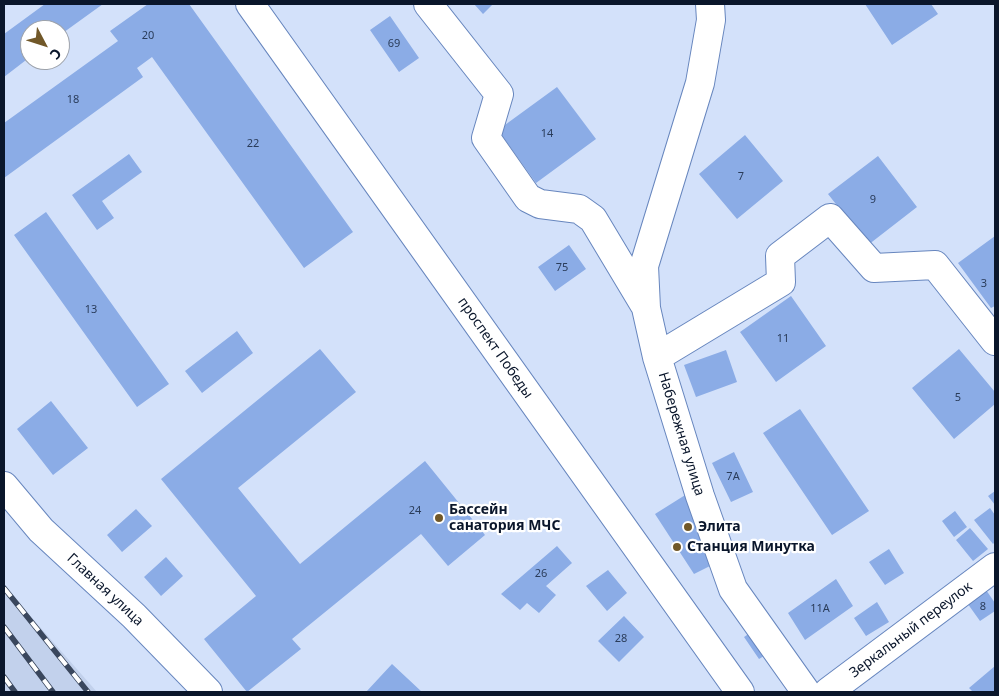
<!DOCTYPE html>
<html>
<head>
<meta charset="utf-8">
<style>
  body { margin:0 }
  #map { position:relative; width:999px; height:696px; overflow:hidden; background:#d3e1fa; font-family:"Noto Sans",sans-serif }
  canvas { display:block }
  .frame { position:absolute; inset:0; border:5px solid #0a162b; pointer-events:none }
  .north { position:absolute; left:20px; top:20px; width:50px; height:50px; box-sizing:border-box; background:#fff; border:1px solid #9da2aa; border-radius:50%; rotate:130deg; font-size:14px; font-weight:700; line-height:20px; text-align:center; color:#0a162b }
  .north::after { content:''; display:block; margin:auto; width:18px; height:22px; background:#715829; clip-path:polygon(50% 0,100% 100%,50% 72%,0 100%) }
</style>
</head>
<body>
<div id="map">
<canvas width="999" height="696"></canvas>
<div class="frame"></div>
<div class="north">С</div>
</div>
<script>
const g = document.querySelector('canvas').getContext('2d');
g.lineJoin = 'round';
function fillPath(path, color) {
  g.fillStyle = color;
  g.fill(path, 'evenodd');
}
function toPath(rows) {
  const path = new Path2D();
  for (const r of rows) {
    path.moveTo(r[0], r[1]);
    for (let i = 2; i < r.length; i += 2) path.lineTo(r[i], r[i + 1]);
  }
  return path;
}
function trace(path, color, width, dash) {
  g.strokeStyle = color;
  g.lineWidth = width;
  g.lineCap = dash ? 'butt' : 'round';
  g.setLineDash(dash || []);
  g.stroke(path);
}
function label(font, color, halo, rows, align = 'center') {
  g.font = font + ' "Noto Sans",sans-serif';
  g.lineWidth = 4.5;
  g.setLineDash([]);
  g.textBaseline = 'middle';
  g.strokeStyle = halo;
  g.fillStyle = color;
  for (const [text, x, y, turn = 0] of rows) {
    g.save();
    g.translate(x, y);
    g.rotate((+turn || 0) * Math.PI / 180);
    g.textAlign = isNaN(turn) ? turn : align;
    if (halo) g.strokeText(text, 0, 0);
    g.fillText(text, 0, 0);
    g.restore();
  }
}
const built = toPath([
  [4,586,97,692,4,692]
]);
const building = toPath([
  [45,4,103,4,60,35,60,30,30,30,30,57,4,77,4,34],
  [148,4,189,4,353,232,304,268,152,57,137,68,143,77,4,178,4,123,118,41,110,31],
  [474,4,493,4,483,14],
  [865,4,931,4,938,14,892,45],
  [390,16,419,58,399,72,370,30],
  [557,87,596,139,536,183,498,130],
  [745,135,783,181,737,219,699,174],
  [129,154,142,172,102,201,114,218,97,230,72,195],
  [878,156,917,207,868,245,828,194],
  [46,212,169,384,137,407,14,235],
  [995,236,995,306,991,308,958,263],
  [569,245,586,269,555,291,538,267],
  [791,296,826,346,776,382,740,332],
  [237,331,253,353,202,393,185,371],
  [320,349,356,392,238,488,300,564,425,461,485,535,448,566,421,534,292,639,301,649,247,692,204,639,256,596,161,479],
  [959,349,995,392,995,404,954,439,912,388],
  [726,350,737,382,696,397,684,365],
  [51,401,88,448,53,475,17,429],
  [800,409,869,511,832,535,763,433],
  [734,452,753,492,731,502,712,463],
  [995,491,995,505,988,496],
  [690,492,710,566,694,574,655,514],
  [990,508,995,515,995,542,993,544,974,520],
  [136,509,152,526,122,552,107,535],
  [955,511,967,527,954,537,942,521],
  [970,528,988,549,973,561,956,540],
  [557,546,572,563,546,586,556,595,539,613,527,603,520,610,501,594],
  [889,549,904,573,885,585,869,562],
  [166,557,183,576,161,596,144,577],
  [608,570,627,593,607,611,586,586],
  [836,579,853,606,805,640,788,613],
  [984,587,995,603,995,611,980,621,965,600],
  [877,602,889,622,866,636,854,618],
  [624,616,644,637,619,662,598,641],
  [753,631,769,653,759,659,744,637],
  [392,664,422,692,366,692],
  [995,666,995,692,973,692,969,688]
]);
const minor = toPath([
  [428,4,499,94,486,138,528,198,540,204,579,209,593,219,644,304],
  [710,4,711,20,700,83,644,266,646,308,657,357,700,496,733,589,806,692],
  [657,357,781,282,780,256,830,218,874,268,935,265,995,341],
  [4,486,41,530,134,616,208,692],
  [828,692,995,567]
]);
const major = toPath([
  [250,4,740,692]
]);
const rail = toPath([
  [4,588,88,692],
  [4,627,53,692],
  [4,677,15,692]
]);
const markers = [
  [439,518,5,"#715829"],
  [688,527,5,"#715829"],
  [677,547,5,"#715829"]
];
const numberNames = [
  ["20",148,36],
  ["69",394,44],
  ["18",73,100],
  ["14",547,134],
  ["22",253,144],
  ["7",741,177],
  ["9",873,200],
  ["75",562,268],
  ["3",984,284],
  ["13",91,310],
  ["11",783,339],
  ["5",958,398],
  ["7А",733,477],
  ["24",415,511],
  ["26",541,574],
  ["8",983,607],
  ["11А",820,609],
  ["28",621,639]
];
const streetNames = [
  ["проспект Победы",495,348,55],
  ["Набережная улица",681,434,73],
  ["Главная улица",105,590,43],
  ["Зеркальный переулок",911,630,-37]
];
const poiNames = [
  ["Бассейн",449,510],
  ["санатория МЧС",449,526],
  ["Элита",698,527],
  ["Станция Минутка",687,547]
];
fillPath(built, '#c2d1ec');
fillPath(building, '#8bace6');
trace(minor, '#6786be', 30);
trace(major, '#6786be', 30);
trace(minor, '#fff', 28);
trace(major, '#fff', 28);
trace(rail, '#3a475d', 5.5);
trace(rail, '#fff', 4, [11]);
for (const [x, y, r, color] of markers) {
  const dot = new Path2D();
  dot.arc(x, y, r, 0, 2 * Math.PI);
  g.fillStyle = color;
  g.fill(dot);
  trace(dot, '#fff', 2);
}
label('11px', '#2a3c5a', null, numberNames);
label('14px', '#0a162b', '#fff', streetNames);
label('bold 14px', '#0a162b', '#fff', poiNames, 'left');
</script>
</body>
</html>
